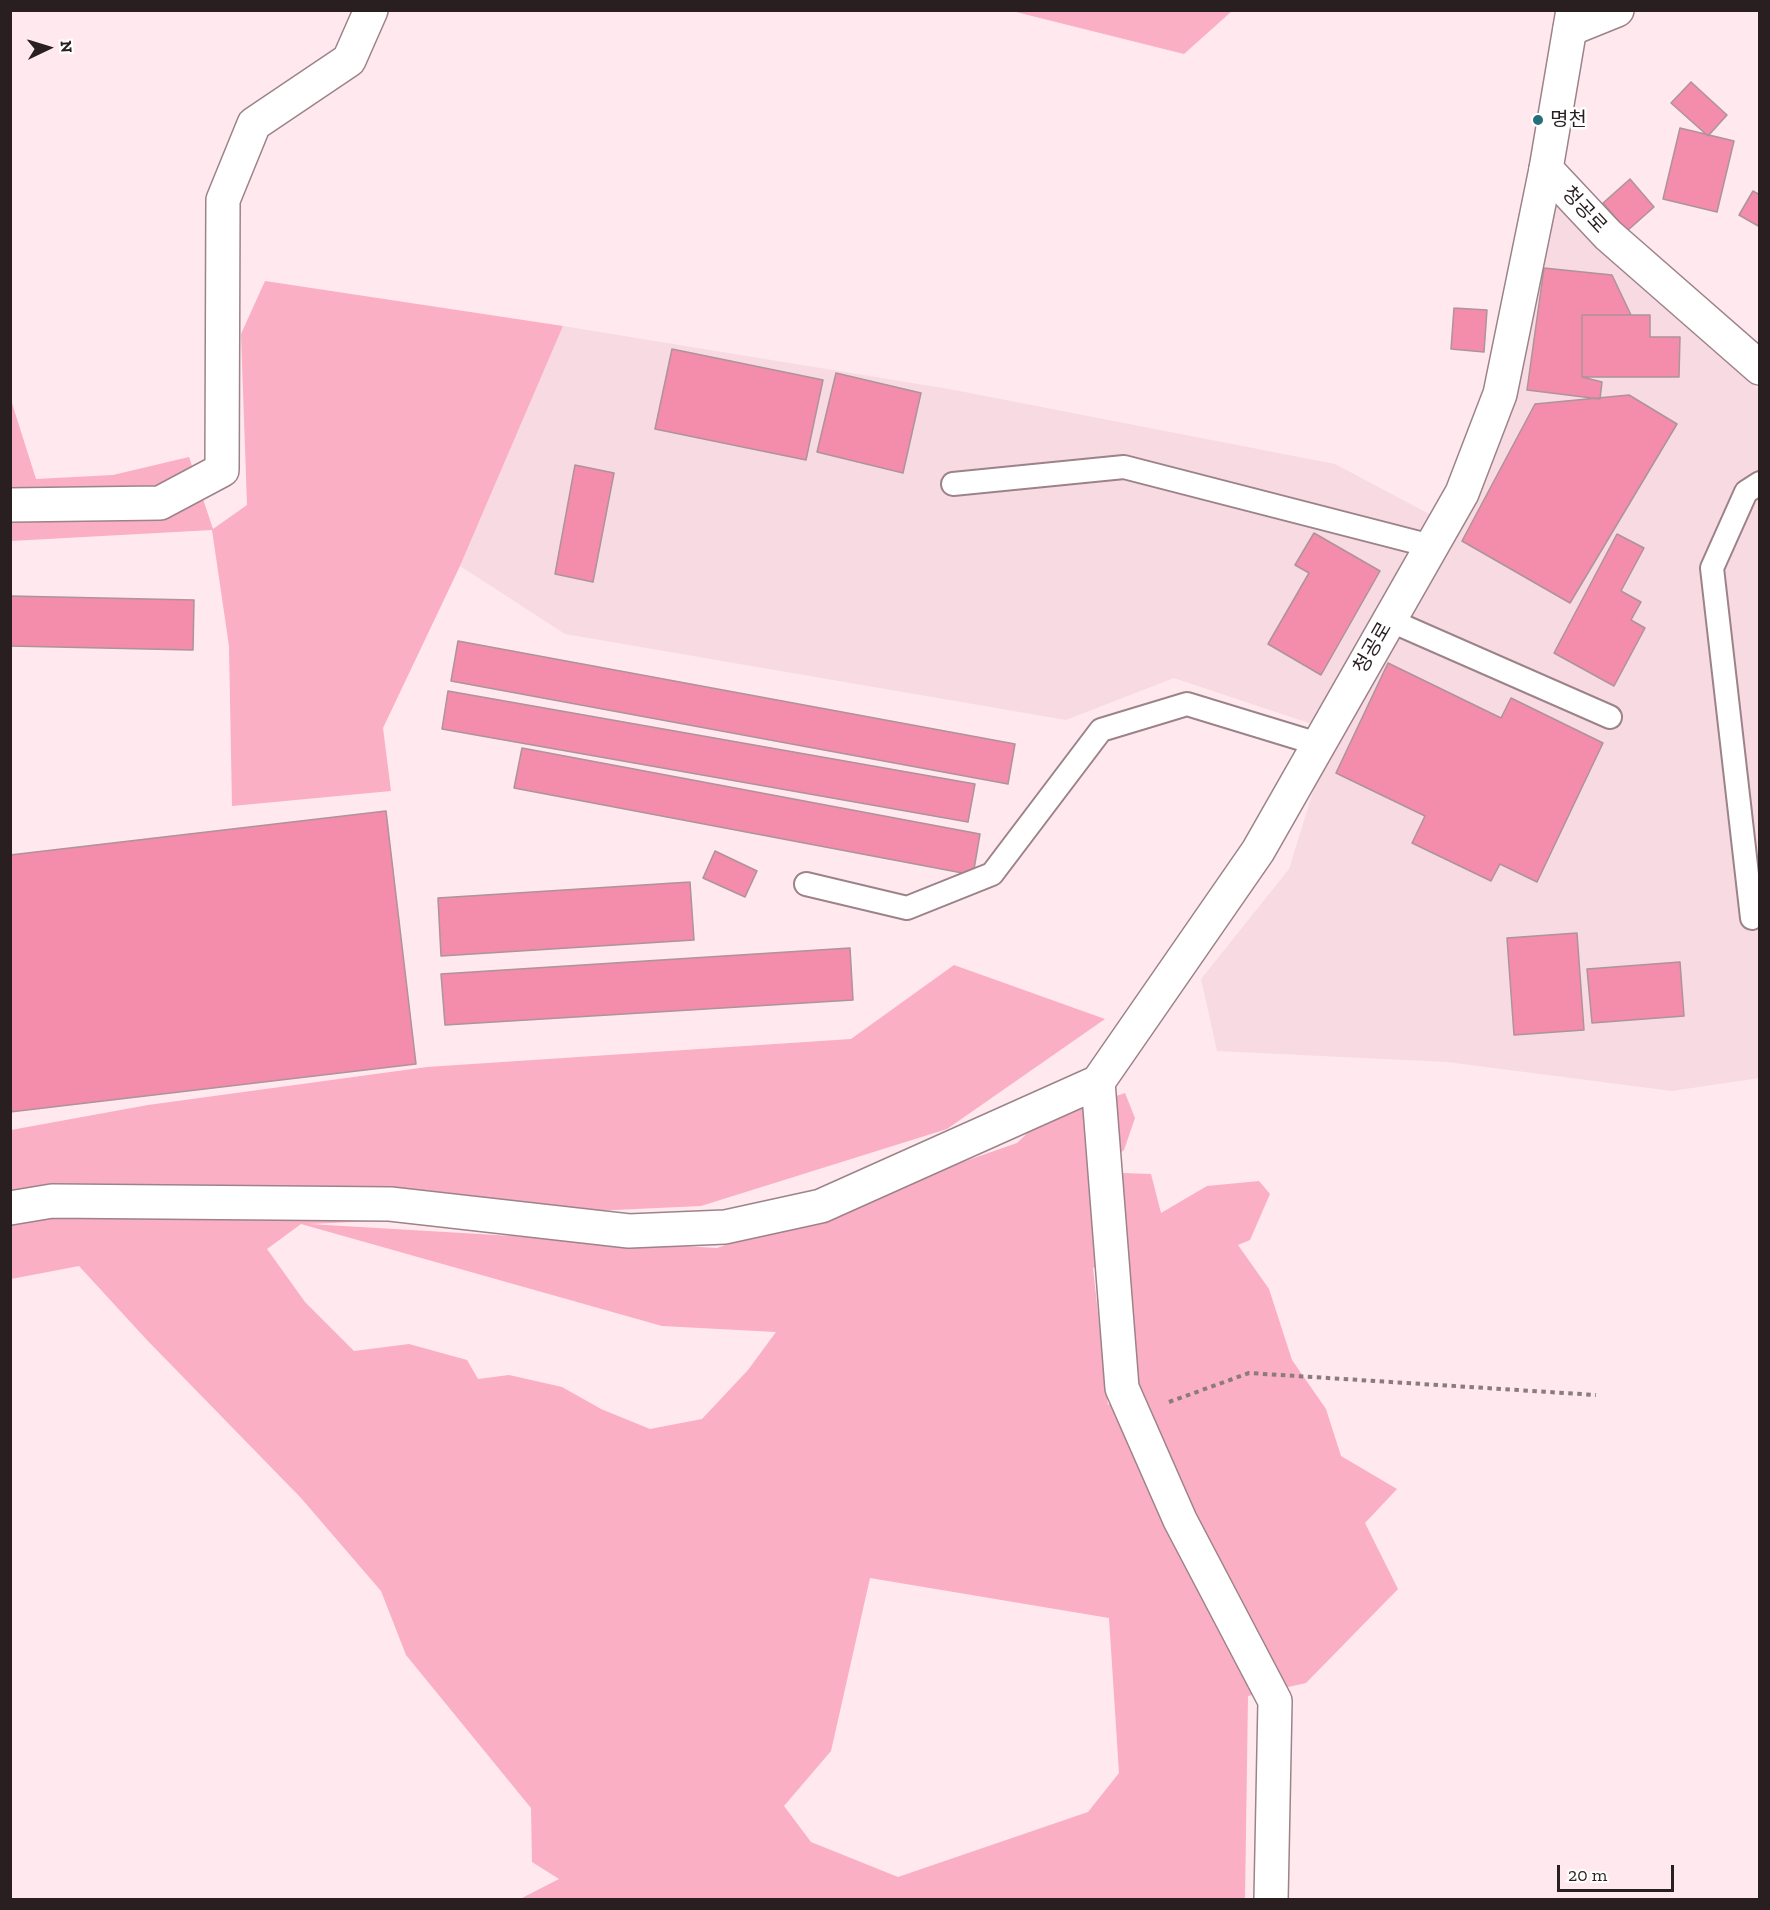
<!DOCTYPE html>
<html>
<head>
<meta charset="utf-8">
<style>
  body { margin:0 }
  #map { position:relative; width:1770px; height:1910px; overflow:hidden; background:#ffe8ee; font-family:"Zilla Slab",serif }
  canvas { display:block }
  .frame { position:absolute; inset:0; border:12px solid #291f21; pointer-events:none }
  .north { position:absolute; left:18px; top:18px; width:60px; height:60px; -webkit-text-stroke:4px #fff; paint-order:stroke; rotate:86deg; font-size:16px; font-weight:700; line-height:24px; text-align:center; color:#291f21 }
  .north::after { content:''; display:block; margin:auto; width:21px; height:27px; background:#291f21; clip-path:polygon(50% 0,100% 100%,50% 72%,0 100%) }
  .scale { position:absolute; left:1557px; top:1865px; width:117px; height:27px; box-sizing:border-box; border:3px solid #291f21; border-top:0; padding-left:8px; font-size:18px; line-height:21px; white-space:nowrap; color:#291f21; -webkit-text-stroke:4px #fff; paint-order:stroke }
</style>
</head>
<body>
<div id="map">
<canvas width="1770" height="1910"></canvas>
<div class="frame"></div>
<div class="north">N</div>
<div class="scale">20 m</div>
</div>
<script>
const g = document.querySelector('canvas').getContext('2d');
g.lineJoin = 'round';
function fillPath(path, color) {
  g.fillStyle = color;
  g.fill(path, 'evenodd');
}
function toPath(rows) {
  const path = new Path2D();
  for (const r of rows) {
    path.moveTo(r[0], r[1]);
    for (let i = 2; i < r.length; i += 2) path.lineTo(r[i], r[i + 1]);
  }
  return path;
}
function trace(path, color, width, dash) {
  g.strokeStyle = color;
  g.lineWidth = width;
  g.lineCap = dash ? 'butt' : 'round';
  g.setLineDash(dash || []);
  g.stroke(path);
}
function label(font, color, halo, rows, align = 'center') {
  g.font = font + ' "Zilla Slab","Noto Sans KR",serif';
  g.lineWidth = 5;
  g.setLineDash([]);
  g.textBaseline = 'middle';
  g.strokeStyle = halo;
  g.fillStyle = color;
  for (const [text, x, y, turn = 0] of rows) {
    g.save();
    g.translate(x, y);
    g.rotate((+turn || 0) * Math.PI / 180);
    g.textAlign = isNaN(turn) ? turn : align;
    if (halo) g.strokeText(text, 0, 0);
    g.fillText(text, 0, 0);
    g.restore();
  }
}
const built = toPath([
  [1557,206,1759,390,1759,1078,1672,1091,1447,1062,1217,1051,1201,979,1289,869,1314,788,1511,386],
  [563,326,949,389,1335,464,1435,517,1315,725,1174,678,1066,720,565,634,460,566]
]);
const green = toPath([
  [1012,11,1232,10,1232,11,1184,54],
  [265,281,563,326,460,566,383,728,391,791,232,806,229,646,212,530,11,541,10,397,36,479,113,475,189,457,213,529,247,505,241,334],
  [954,965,1105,1019,947,1129,701,1206,309,1224,717,1248,1017,1143,1039,1122,1125,1093,1135,1118,1124,1150,1092,1175,1123,1173,1151,1174,1161,1213,1207,1186,1259,1181,1270,1194,1250,1240,1238,1245,1269,1289,1292,1360,1326,1409,1341,1456,1397,1489,1365,1523,1398,1589,1306,1683,1248,1696,1245,1899,520,1899,559,1879,532,1862,531,1808,406,1655,381,1591,301,1498,146,1339,79,1266,11,1279,11,1130,148,1105,427,1067,851,1039],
  [301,1224,662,1326,776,1332,748,1370,702,1419,650,1429,601,1409,562,1387,509,1375,478,1379,467,1360,409,1344,354,1351,305,1302,267,1249],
  [1124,1251,1139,1379,1108,1405,1093,1268],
  [870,1578,1109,1618,1119,1773,1088,1812,898,1877,811,1842,784,1806,831,1751]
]);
const building = toPath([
  [1691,82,1727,115,1708,136,1671,103,1691,82],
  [1680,128,1734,141,1717,212,1663,199,1680,128],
  [1630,179,1654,207,1627,231,1603,203,1630,179],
  [1753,191,1760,195,1760,227,1739,215,1753,191],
  [1544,268,1612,275,1631,315,1582,315,1582,377,1602,382,1600,399,1527,390,1544,268],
  [1454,308,1487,310,1484,352,1451,349,1454,308],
  [1582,315,1650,315,1650,337,1680,337,1679,377,1582,377,1582,315],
  [672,349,823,380,806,460,655,429,672,349],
  [836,373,921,393,903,473,817,452,836,373],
  [1629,395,1677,424,1570,603,1462,541,1535,404,1629,395],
  [575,465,614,473,593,582,555,574,575,465],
  [1314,533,1380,571,1321,675,1268,644,1309,573,1295,565,1314,533],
  [1617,534,1644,548,1621,591,1641,602,1631,620,1645,628,1614,686,1554,653,1617,534],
  [10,596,194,600,193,650,10,646,10,596],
  [458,641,1015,744,1008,784,451,681,458,641],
  [1388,663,1501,718,1511,698,1603,743,1537,882,1500,864,1491,881,1412,843,1425,816,1336,773,1388,663],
  [448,691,975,784,968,822,442,729,448,691],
  [522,748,980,834,973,875,514,788,522,748],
  [386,811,416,1064,10,1112,10,855,386,811],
  [715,851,757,871,745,897,703,878,715,851],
  [690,882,694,940,441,956,438,898,690,882],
  [1577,933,1584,1030,1514,1035,1507,938,1577,933],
  [850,948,853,1000,445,1025,441,974,850,948],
  [1680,962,1684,1016,1592,1023,1587,969,1680,962]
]);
const path = toPath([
  [1169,1402,1249,1373,1596,1395]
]);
const service = toPath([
  [953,484,1124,467,1431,546],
  [1389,620,1610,717],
  [806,884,907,908,992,874,1101,730,1187,704,1318,744],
  [1752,918,1712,568,1746,492,1760,483]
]);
const minor = toPath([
  [1570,29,1617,10],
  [10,505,160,503,222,470,223,200,254,124,349,60,371,10],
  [1098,1082,1258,851,1462,493,1500,394,1546,169],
  [1098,1082,1122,1388,1180,1520,1275,1701,1271,1900],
  [10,1208,52,1201,390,1204,629,1231,725,1227,821,1206,1098,1082]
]);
const tertiary = toPath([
  [1573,10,1546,169,1608,235,1760,368]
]);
const markers = [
  [1538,120,6,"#276e7b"]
];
const poiNames = [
  ["명천",1550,120]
];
const streetNames = [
  ["청공로",1584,210,47],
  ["청공로",1373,648,-60]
];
fillPath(built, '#f8dae2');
fillPath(green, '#faafc4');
fillPath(building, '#f48cac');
trace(building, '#ad939a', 1.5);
trace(service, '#9c838a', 26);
trace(minor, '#9c838a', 36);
trace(tertiary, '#9c838a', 36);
trace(path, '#8a7b7e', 4, [4.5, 4.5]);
trace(service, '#fff', 22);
trace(minor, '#fff', 33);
trace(tertiary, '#fff', 33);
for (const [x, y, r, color] of markers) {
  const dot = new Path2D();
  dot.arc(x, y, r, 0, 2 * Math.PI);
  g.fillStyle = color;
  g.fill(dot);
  trace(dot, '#fff', 2);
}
label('20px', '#291f21', '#fff', poiNames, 'left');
label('20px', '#291f21', '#fff', streetNames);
</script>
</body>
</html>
